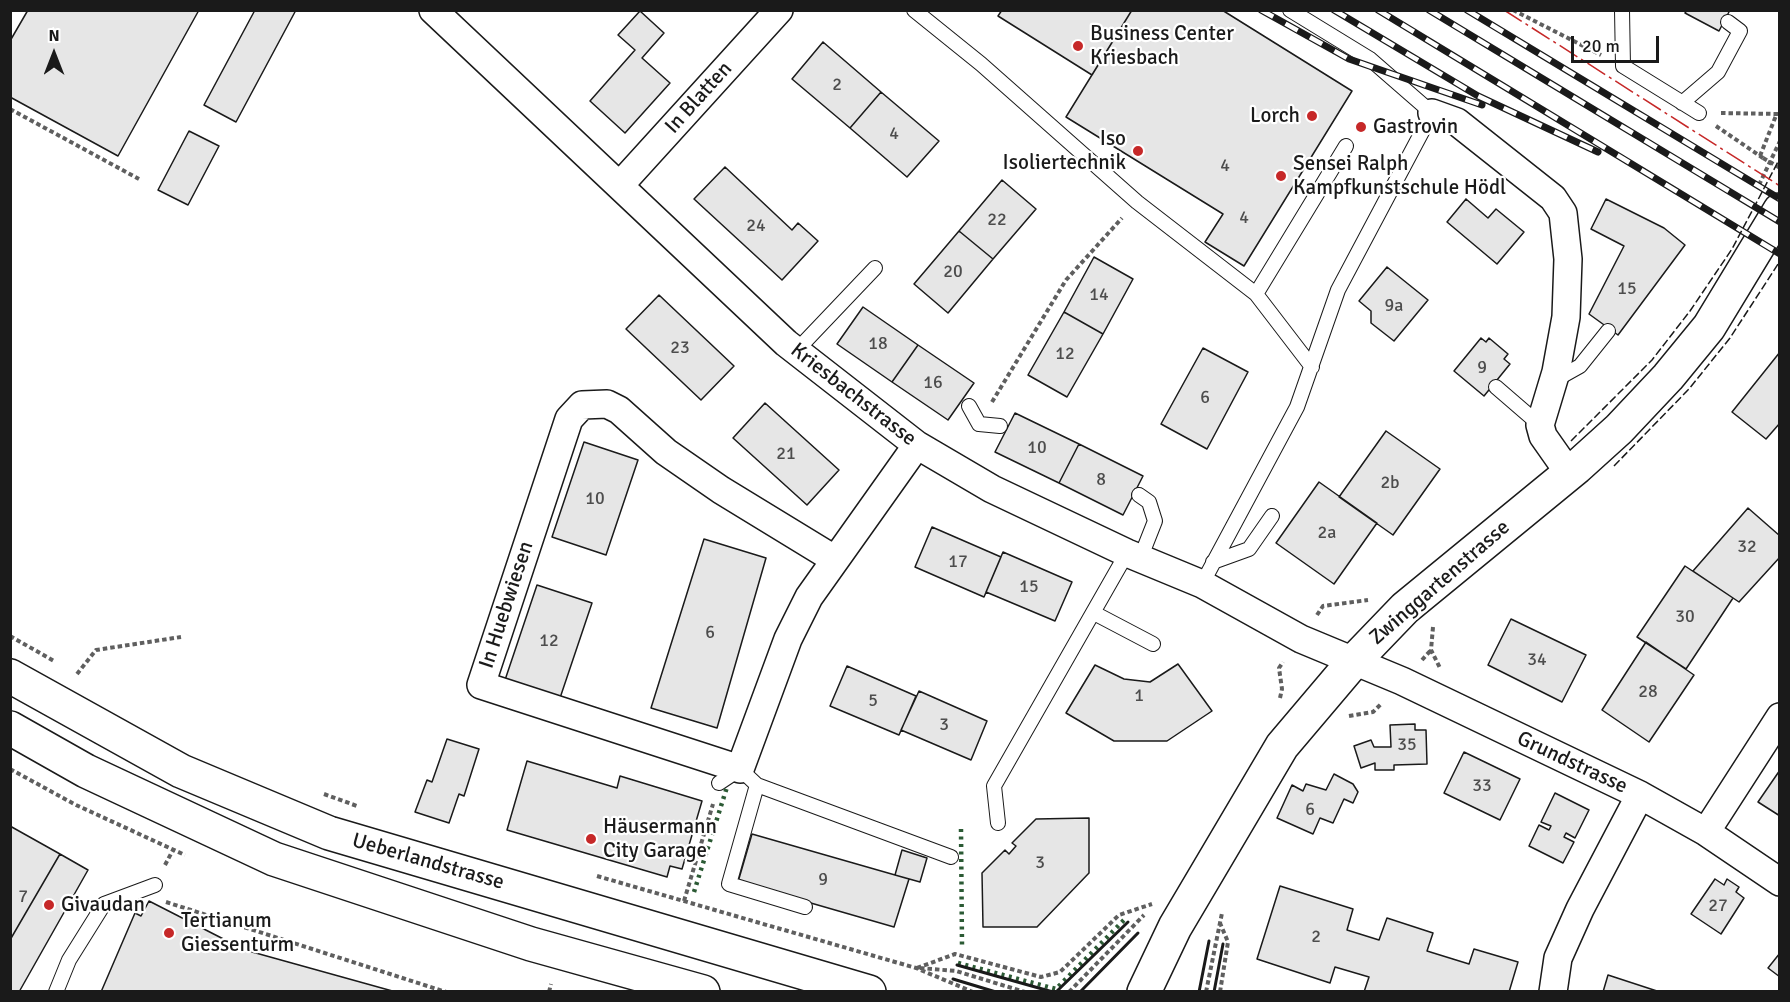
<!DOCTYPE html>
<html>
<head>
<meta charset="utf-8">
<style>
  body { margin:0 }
  #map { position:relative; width:1790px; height:1002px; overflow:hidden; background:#fff; font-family:Signika,sans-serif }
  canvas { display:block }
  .frame { position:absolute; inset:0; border:12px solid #1a1a1a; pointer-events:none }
  .north { position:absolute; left:24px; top:24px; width:60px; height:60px; -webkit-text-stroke:4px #fff; paint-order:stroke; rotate:0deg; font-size:16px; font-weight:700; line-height:24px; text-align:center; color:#1a1a1a }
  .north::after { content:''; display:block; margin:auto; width:21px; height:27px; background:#1a1a1a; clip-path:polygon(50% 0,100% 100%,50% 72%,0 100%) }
  .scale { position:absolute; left:1571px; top:36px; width:88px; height:27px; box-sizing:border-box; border:3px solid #1a1a1a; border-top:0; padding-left:8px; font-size:18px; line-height:21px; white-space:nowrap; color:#1a1a1a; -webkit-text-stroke:4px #fff; paint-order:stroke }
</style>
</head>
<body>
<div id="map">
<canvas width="1790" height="1002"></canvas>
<div class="frame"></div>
<div class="north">N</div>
<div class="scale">20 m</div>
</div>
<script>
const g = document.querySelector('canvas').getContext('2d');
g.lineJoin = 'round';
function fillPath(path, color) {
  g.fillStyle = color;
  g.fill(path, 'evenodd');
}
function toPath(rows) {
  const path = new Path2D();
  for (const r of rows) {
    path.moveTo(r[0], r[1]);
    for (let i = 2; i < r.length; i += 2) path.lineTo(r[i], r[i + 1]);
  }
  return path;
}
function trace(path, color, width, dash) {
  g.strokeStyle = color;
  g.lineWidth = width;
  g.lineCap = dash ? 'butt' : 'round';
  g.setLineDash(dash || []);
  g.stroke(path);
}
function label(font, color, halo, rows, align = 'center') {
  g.font = font + ' Signika,sans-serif';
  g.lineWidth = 4.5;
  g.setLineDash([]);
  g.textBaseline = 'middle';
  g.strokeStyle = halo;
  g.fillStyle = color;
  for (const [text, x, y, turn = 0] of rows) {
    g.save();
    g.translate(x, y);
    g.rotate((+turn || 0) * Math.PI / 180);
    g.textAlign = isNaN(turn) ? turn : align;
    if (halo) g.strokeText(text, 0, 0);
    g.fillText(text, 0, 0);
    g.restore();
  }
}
const building = toPath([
  [28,10,199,10,118,156,10,97,10,41,28,10],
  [255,10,296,10,236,122,204,105,255,10],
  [1002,10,1132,10,1092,75,998,16,1002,10],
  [1132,10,1222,10,1352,91,1244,266,1205,242,1223,214,1066,117,1132,10],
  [1687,10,1730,10,1719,31,1685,13,1687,10],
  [640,11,664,33,642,58,670,83,625,133,590,101,635,50,618,35,640,11],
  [823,42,881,92,850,128,792,79,823,42],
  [881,92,939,141,907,177,850,128,881,92],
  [189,131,219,146,188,205,158,190,189,131],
  [725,167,792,230,798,223,818,241,782,280,694,199,725,167],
  [1002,180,1036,209,993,259,959,231,1002,180],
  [1466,199,1488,218,1496,209,1524,232,1497,264,1447,222,1466,199],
  [1606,199,1664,228,1685,245,1618,335,1589,314,1624,246,1591,229,1606,199],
  [959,231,993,259,948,313,914,284,959,231],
  [1094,257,1133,279,1103,334,1064,312,1094,257],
  [1387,267,1428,300,1394,341,1371,323,1371,311,1359,301,1387,267],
  [659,295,734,366,701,400,626,329,659,295],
  [863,307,918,345,892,382,837,344,863,307],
  [1064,312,1103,334,1067,397,1028,375,1064,312],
  [1481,338,1486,342,1489,338,1508,354,1504,359,1510,364,1484,396,1454,371,1481,338],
  [918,345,974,383,948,420,892,382,918,345],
  [1203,348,1248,372,1207,449,1161,424,1203,348],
  [1780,352,1780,423,1766,439,1732,412,1780,352],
  [765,403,839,470,807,505,733,438,765,403],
  [1015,413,1079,444,1059,483,995,452,1015,413],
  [1386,431,1440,469,1393,535,1339,497,1386,431],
  [584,442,638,460,606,555,552,537,584,442],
  [1079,444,1143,476,1123,515,1059,483,1079,444],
  [1319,482,1377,523,1334,584,1276,543,1319,482],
  [1748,508,1780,536,1780,557,1739,602,1693,571,1748,508],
  [932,527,1001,557,984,597,915,567,932,527],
  [704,539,766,558,717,728,651,708,704,539],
  [1003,552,1072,582,1055,621,986,592,1003,552],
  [1685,566,1733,598,1686,669,1637,637,1685,566],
  [537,585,592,603,560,698,505,680,537,585],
  [1511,619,1586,655,1562,702,1488,665,1511,619],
  [1646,642,1694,675,1649,742,1602,710,1646,642],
  [1178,664,1212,711,1167,741,1114,741,1066,713,1095,665,1124,679,1150,682,1178,664],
  [847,666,916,696,899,735,830,706,847,666],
  [919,691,987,721,971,760,901,730,919,691],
  [1415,724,1415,730,1426,730,1427,764,1394,765,1394,770,1375,770,1375,763,1361,768,1354,746,1371,740,1374,747,1391,747,1390,725,1415,724],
  [447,739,479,749,464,796,459,794,449,823,415,812,427,780,432,782,447,739],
  [1464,752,1520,779,1500,820,1444,793,1464,752],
  [527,761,617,788,620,776,702,801,682,869,670,866,667,877,507,830,527,761],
  [1780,770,1780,816,1758,802,1780,770],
  [1334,774,1353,784,1358,792,1353,803,1344,799,1333,823,1320,818,1313,834,1277,818,1292,785,1303,791,1306,784,1326,790,1334,774],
  [1555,793,1589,810,1575,838,1566,833,1564,837,1574,842,1563,863,1529,846,1539,825,1549,830,1551,826,1541,822,1555,793],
  [1089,818,1089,873,1037,927,983,927,982,873,1005,850,1009,854,1016,846,1012,843,1036,819,1089,818],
  [10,826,60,854,10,940,10,826],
  [752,834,909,879,894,927,738,882,752,834],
  [902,850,927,858,920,882,895,875,902,850],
  [60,854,88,870,19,992,10,992,10,940,60,854],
  [1715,879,1724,885,1727,879,1739,887,1736,892,1744,898,1721,934,1691,914,1715,879],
  [1280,886,1353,909,1347,930,1379,940,1387,918,1433,933,1427,951,1469,964,1474,949,1518,962,1509,992,1364,992,1369,977,1335,967,1330,983,1257,959,1280,886],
  [149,901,245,950,396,992,101,992,135,913,141,916,149,901],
  [1780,953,1780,977,1768,968,1780,953],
  [1608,975,1660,992,1603,992,1608,975]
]);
const path = toPath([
  [1513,10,1601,55],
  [10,109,139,179],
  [1721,113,1780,114],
  [1716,126,1763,158],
  [1760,156,1777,113],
  [1759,185,1780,141],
  [992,402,1066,280,1122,218],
  [1317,615,1323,606,1368,600],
  [1433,627,1431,650,1440,668],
  [10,636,54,661],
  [1422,660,1431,650],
  [77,674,96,650,181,637],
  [1280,698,1282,689,1279,668,1283,662],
  [1349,716,1373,712,1382,703],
  [10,769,76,805,185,855],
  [324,794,357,806],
  [165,865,173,850],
  [597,876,916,968,973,992],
  [684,901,713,804],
  [166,902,446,992],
  [917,968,955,954,1041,977,1060,972,1119,915,1152,904],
  [920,968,956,971,1025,992],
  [549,992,551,984],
  [1069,992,1144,915],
  [1206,992,1222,913],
  [1220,992,1228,942,1220,923]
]);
const service = toPath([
  [914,10,981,64,1137,202,1256,294,1312,367],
  [1622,10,1623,66,1699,113],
  [1682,103,1718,72,1740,31,1728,22],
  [1256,294,1346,146],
  [796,351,875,268],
  [1555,380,1580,366,1608,331],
  [1496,387,1540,425],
  [969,406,979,424,1000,426],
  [1139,495,1149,502,1155,521,1140,559],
  [1213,562,1249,549,1272,516],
  [1202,584,1297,407,1338,290,1432,113,1370,59,1290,10],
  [1094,613,1153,644],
  [719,783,740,769,757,785,729,884,805,907],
  [757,785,951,857],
  [998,823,994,786,1127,553],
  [56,992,69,960,104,904,155,885]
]);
const minor = toPath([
  [433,10,786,343,917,445,992,489,1127,553,1202,584,1301,639,1402,681,1640,795,1706,832,1780,882],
  [1432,113,1457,122,1553,198,1563,213,1568,259,1566,317,1556,372,1540,425,1543,436,1569,473],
  [620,185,779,10],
  [834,559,721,490,666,452,619,410,607,404,582,405,569,419,481,685,740,769,788,639,809,597,917,445],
  [1706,832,1780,717],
  [1553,992,1558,958,1580,909,1640,795]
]);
const tertiary = toPath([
  [1144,992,1175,927,1282,746,1354,661,1405,608,1577,467,1619,429,1668,377,1709,327,1780,210]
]);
const secondary = toPath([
  [10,676,181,771,329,833,869,992],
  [10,728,86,771,274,859,531,944,703,992]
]);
const rail = toPath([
  [1261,10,1349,59,1482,105],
  [1334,10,1478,96,1598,152],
  [1378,10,1780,254],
  [1429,10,1780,222],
  [1467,10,1780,199]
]);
const pathBridge = toPath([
  [1763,158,1780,168]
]);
const hedge = toPath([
  [961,829,962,945],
  [694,892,727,787],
  [958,963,1056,989,1124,920]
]);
const fence = toPath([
  [1571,441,1652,360,1690,311,1732,249,1780,158],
  [1614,466,1689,389,1730,338,1780,261]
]);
const wall = toPath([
  [957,965,1053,992],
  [953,979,996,992],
  [1056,992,1128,922],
  [1080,992,1138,933],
  [1199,992,1209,941],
  [1214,992,1223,944]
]);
const power = toPath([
  [1504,10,1780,186]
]);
const markers = [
  [1078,46,6,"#c62828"],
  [1312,116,6,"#c62828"],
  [1361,127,6,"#c62828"],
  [1138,151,6,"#c62828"],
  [1281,176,6,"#c62828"],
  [591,839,6,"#c62828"],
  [49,905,6,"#c62828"],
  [169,933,6,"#c62828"]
];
const numberNames = [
  ["2",837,85],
  ["4",894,134],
  ["4",1225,166],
  ["4",1244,218],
  ["22",997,220],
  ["24",756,226],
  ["20",953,272],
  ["15",1627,289],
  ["14",1099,295],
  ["9a",1394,306],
  ["18",878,344],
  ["23",680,348],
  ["12",1065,354],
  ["9",1482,368],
  ["16",933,383],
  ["6",1205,398],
  ["10",1037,448],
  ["21",786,454],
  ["8",1101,480],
  ["2b",1390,483],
  ["10",595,499],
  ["2a",1327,533],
  ["32",1747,547],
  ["17",958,562],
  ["15",1029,587],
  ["30",1685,617],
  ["6",710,633],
  ["12",549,641],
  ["34",1537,660],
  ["28",1648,692],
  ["1",1139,696],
  ["5",873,701],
  ["3",944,725],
  ["35",1407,745],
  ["33",1482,786],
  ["6",1310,810],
  ["3",1040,863],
  ["9",823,880],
  ["7",23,897],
  ["27",1718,906],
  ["2",1316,937]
];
const poiNames = [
  ["Business Center",1090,34],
  ["Kriesbach",1090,58],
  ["Lorch",1300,116,"right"],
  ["Gastrovin",1373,127],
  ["Iso",1126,139,"right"],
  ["Isoliertechnik",1126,163,"right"],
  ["Sensei Ralph",1293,164],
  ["Kampfkunstschule Hödl",1293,188],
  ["Häusermann",603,827],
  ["City Garage",603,851],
  ["Givaudan",61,905],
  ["Tertianum",181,921],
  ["Giessenturm",181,945]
];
const streetNames = [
  ["In Blatten",699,98,-48],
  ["Kriesbachstrasse",853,395,38],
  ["Zwinggartenstrasse",1440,583,-41],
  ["In Huebwiesen",507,605,-72],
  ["Grundstrasse",1572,763,25],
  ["Ueberlandstrasse",428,862,16]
];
fillPath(building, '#e6e6e6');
trace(building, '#1a1a1a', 1.5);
trace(service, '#1a1a1a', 16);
trace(minor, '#1a1a1a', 30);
trace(tertiary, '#1a1a1a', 36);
trace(secondary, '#1a1a1a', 36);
trace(path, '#5f5f5f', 4, [4.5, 3]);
trace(service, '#fff', 14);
trace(minor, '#fff', 27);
trace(tertiary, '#fff', 33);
trace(secondary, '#fff', 33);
trace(rail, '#1a1a1a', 7);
trace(rail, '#fff', 4.5, [14]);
trace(pathBridge, '#5f5f5f', 4, [4.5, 3]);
trace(hedge, '#2b5a34', 4.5, [3, 4.5]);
trace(fence, '#1a1a1a', 1.5, [8, 3]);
trace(wall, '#1a1a1a', 3);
trace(power, '#c62828', 1.5, [21, 4.5, 3, 4.5]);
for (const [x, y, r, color] of markers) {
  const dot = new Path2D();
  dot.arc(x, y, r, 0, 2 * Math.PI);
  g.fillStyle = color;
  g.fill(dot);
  trace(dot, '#fff', 2);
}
label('18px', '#4d4d4d', null, numberNames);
label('21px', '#1a1a1a', '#fff', poiNames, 'left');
label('21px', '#1a1a1a', '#fff', streetNames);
</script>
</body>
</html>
